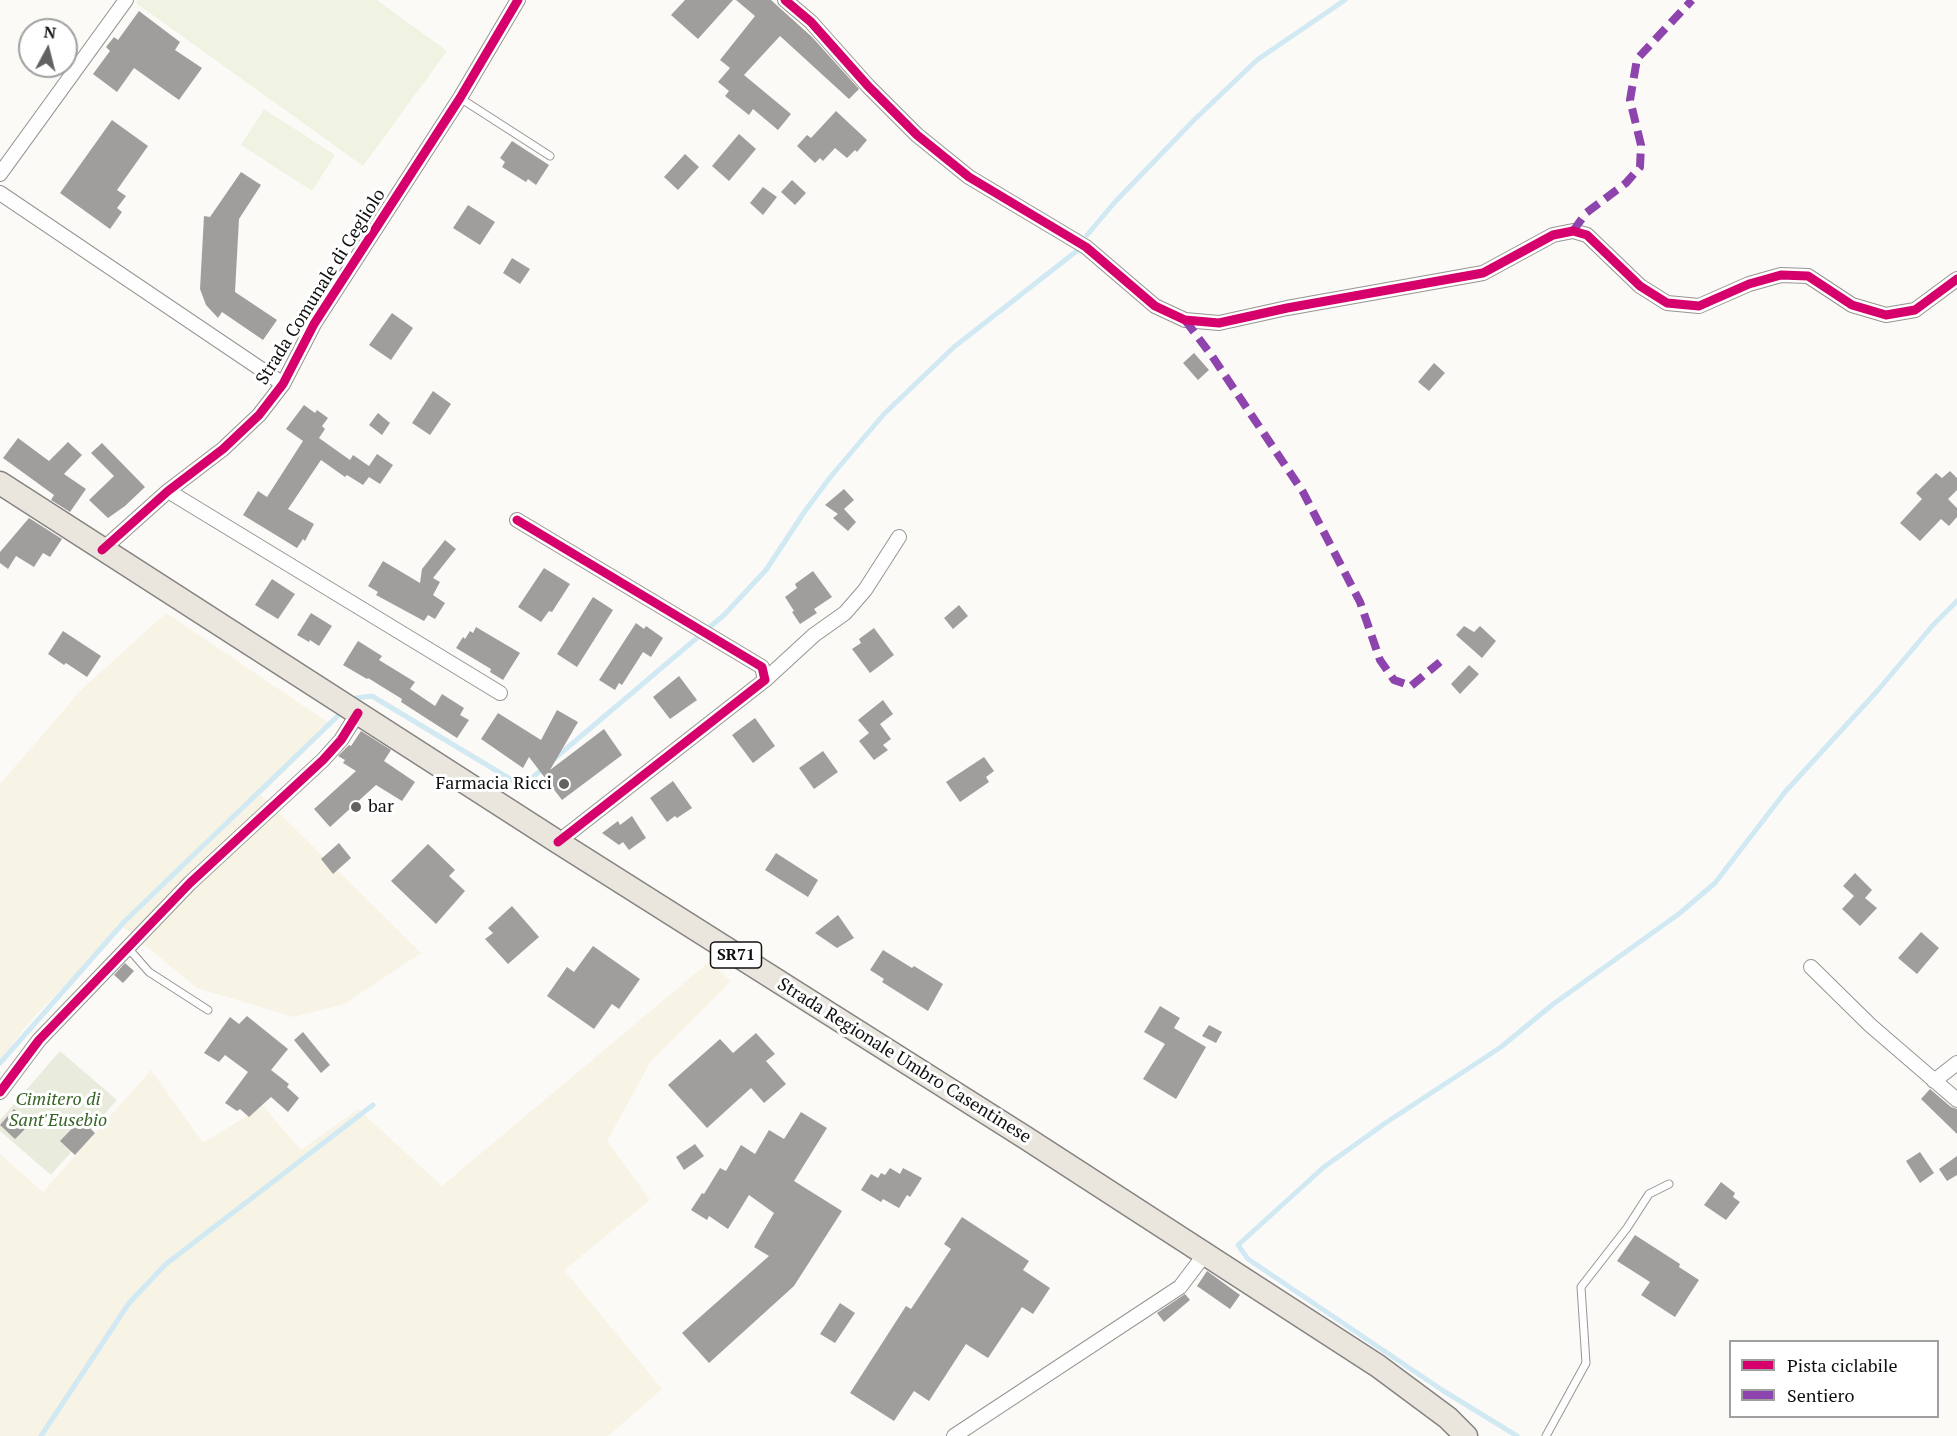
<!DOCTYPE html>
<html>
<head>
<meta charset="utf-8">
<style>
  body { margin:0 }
  #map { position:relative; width:1957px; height:1436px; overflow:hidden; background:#fcfaf7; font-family:"PT Serif",serif }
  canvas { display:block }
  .legend { position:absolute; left:1729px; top:1340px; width:210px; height:78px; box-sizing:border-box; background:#fff; border:2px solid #9f9f9f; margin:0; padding:8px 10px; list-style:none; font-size:18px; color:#101010 }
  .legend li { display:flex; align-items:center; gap:12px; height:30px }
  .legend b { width:30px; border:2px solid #9f9f9f }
  .north { position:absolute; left:18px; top:18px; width:60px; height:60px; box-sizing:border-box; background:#fff; border:2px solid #9f9f9f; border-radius:50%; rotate:7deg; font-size:16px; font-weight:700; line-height:24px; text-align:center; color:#101010 }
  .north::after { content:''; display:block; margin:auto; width:21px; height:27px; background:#636261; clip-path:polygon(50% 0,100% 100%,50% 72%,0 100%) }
</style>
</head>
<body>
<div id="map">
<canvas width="1957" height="1436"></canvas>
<ul class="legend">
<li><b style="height:8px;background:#d6006c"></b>Pista ciclabile</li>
<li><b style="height:8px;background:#8e44ad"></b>Sentiero</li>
</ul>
<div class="north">N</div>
</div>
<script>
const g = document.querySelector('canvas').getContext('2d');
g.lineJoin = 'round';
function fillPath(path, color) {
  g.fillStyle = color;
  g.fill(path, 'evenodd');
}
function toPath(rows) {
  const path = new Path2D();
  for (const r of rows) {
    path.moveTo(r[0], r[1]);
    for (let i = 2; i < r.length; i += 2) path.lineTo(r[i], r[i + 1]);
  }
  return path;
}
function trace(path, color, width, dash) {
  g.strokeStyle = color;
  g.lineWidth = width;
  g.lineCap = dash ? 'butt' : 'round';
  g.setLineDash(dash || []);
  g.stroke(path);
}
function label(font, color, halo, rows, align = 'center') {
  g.font = font + ' "PT Serif",serif';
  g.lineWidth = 6;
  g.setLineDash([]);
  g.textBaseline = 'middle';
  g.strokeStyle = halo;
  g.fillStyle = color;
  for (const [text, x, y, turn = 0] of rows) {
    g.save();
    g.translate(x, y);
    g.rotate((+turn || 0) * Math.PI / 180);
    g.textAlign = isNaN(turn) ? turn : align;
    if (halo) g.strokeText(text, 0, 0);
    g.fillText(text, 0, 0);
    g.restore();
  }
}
const farmland = toPath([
  [166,613,332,725,261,795,421,953,344,1004,294,1017,197,988,123,927,30,1021,0,1060,0,784,81,690],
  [709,962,731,981,651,1061,607,1141,650,1200,564,1270,662,1389,608,1436,0,1436,0,1154,43,1192,151,1070,203,1143,263,1106,301,1150,358,1109,442,1186]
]);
const cemetery = toPath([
  [60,1051,117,1100,51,1175,0,1131,0,1120]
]);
const pitch = toPath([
  [138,0,377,0,447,51,363,166,136,3],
  [264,109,335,155,312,191,241,145]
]);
const stream = toPath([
  [1087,235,1115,202,1193,121,1257,60,1345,0],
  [351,703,356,698,372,696,522,786,545,767],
  [554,759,724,615,766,570,805,511,832,475,884,414,954,347,1078,250],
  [0,1063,125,921,344,710],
  [41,1436,129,1303,166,1264,373,1105],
  [1517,1436,1442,1390,1248,1259,1238,1245,1324,1167,1384,1124,1501,1047,1552,1005,1680,913,1715,883,1785,792,1879,689,1933,625,1957,601]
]);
const building = toPath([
  [685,0,733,0,698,39,671,15],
  [736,0,771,0,812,37,859,89,849,99,780,36,744,75,791,114,778,130,753,109,749,115,725,96,729,91,718,82,730,68,720,60,755,16],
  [139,11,180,42,175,50,202,68,179,100,134,68,117,92,93,74,110,51,106,47,114,37,118,40],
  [836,111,867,140,857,152,855,150,847,158,835,148,823,161,820,158,815,163,797,146,807,135,811,138],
  [112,120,148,146,117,190,126,196,117,208,122,212,110,229,60,193],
  [739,134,756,149,729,181,712,166],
  [512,141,549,165,536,185,528,179,526,182,502,167,505,162,500,158],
  [685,154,699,167,678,190,664,177],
  [241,172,261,185,239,219,235,292,277,320,263,340,222,312,218,318,206,305,200,289,204,216,210,217],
  [792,180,806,193,795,205,781,192],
  [763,187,777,197,763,215,750,203],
  [468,205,495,222,480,245,453,228],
  [512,258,530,269,520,284,503,273],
  [392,313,413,328,391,360,369,345],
  [1194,353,1209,370,1198,380,1183,363],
  [1434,363,1445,373,1429,391,1418,382],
  [433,391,451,404,430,435,412,423],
  [304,405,315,413,317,410,328,418,322,426,325,429,319,438,350,460,353,455,369,466,377,454,393,465,380,484,369,477,363,485,347,475,345,477,321,460,288,509,314,524,305,541,303,539,297,548,243,515,258,491,267,497,303,441,286,429],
  [378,413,390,423,382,435,369,425],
  [18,438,49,461,68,442,82,455,64,474,86,489,70,512,51,500,54,495,3,458],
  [102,443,145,487,125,506,108,518,89,500,114,476,91,453],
  [1950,471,1957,478,1957,490,1948,499,1957,508,1957,517,1949,526,1941,519,1920,541,1900,523,1922,499,1916,493,1936,473,1942,478],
  [844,489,854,500,844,509,856,522,848,531,833,518,838,514,825,505],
  [29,518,62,539,50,557,43,553,34,567,16,556,8,569,0,563,0,552],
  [445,540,456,549,433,578,440,582,433,595,445,603,435,619,428,615,424,621,376,595,378,592,368,586,383,561,420,583,422,569],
  [544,568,570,584,552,612,549,611,541,622,518,607],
  [813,571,832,597,814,609,817,613,800,624,792,612,794,611,785,597,797,588,795,584],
  [272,579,295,594,278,619,255,605],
  [593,597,613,610,577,667,557,654],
  [959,605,968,616,953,629,944,618],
  [311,613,332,626,319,646,310,640,309,642,297,635],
  [636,623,644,629,646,626,663,638,651,657,643,652,622,685,619,683,615,690,599,680],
  [1464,626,1474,632,1480,626,1496,641,1482,658,1456,635],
  [476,627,520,653,503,680,490,672,491,669,456,648,463,637,465,639,470,631,473,633],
  [874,628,894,655,870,673,852,649,861,643,859,639],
  [63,631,101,656,87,677,66,663,64,665,48,654],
  [358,641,382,656,379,660,415,682,410,689,435,706,442,694,464,708,460,715,469,720,457,738,401,702,402,699,368,678,367,679,343,665],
  [1469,665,1479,674,1460,694,1451,684],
  [679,676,697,700,670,719,653,697],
  [883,700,893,714,880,724,891,739,883,745,888,750,874,760,859,741,869,733,858,720],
  [557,710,578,722,550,770,604,729,622,755,562,800,529,757,523,768,481,739,498,713,541,740],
  [755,718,775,746,753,763,732,735],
  [361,731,391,750,384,761,415,782,402,801,376,785,330,827,314,809,356,771,343,763,345,760,338,756,349,745,351,746],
  [823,751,838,772,814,789,799,768],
  [984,757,994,771,986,777,989,782,960,802,946,782],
  [673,781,692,808,677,818,675,816,667,822,650,798],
  [632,816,646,838,629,850,623,842,619,845,602,833,618,821,620,825],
  [339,843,351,858,333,874,321,859],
  [428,844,455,870,449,876,465,891,436,924,391,881],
  [776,853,818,880,808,897,765,870],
  [1855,873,1872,890,1865,898,1877,908,1860,926,1842,909,1854,896,1843,886],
  [512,906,539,937,508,964,485,939,493,933,488,928],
  [838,915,854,938,837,948,815,933],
  [1921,932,1939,948,1917,974,1898,958],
  [593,946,640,979,619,1009,612,1004,594,1029,547,996,567,967,574,972],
  [883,950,912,968,914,966,943,984,928,1011,882,982,884,979,870,970],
  [125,963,134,971,123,983,114,975],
  [1160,1006,1180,1018,1174,1028,1206,1047,1176,1099,1143,1079,1165,1044,1144,1032],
  [247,1016,288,1049,271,1070,289,1084,287,1087,299,1098,288,1112,271,1097,249,1117,240,1109,237,1111,225,1103,248,1072,225,1055,219,1062,204,1053,230,1017,239,1024],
  [1209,1025,1222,1032,1216,1043,1202,1036],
  [303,1032,330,1065,321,1073,294,1040],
  [756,1033,775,1054,766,1061,786,1084,764,1103,751,1088,707,1128,668,1085,720,1039,733,1053],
  [1930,1089,1951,1107,1957,1109,1957,1134,1921,1099],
  [14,1109,30,1124,15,1139,0,1125],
  [88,1112,97,1121,90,1128,95,1133,75,1155,60,1141],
  [801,1112,827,1128,794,1181,842,1211,794,1286,709,1363,682,1333,769,1256,754,1247,774,1213,749,1195,728,1229,709,1216,707,1220,691,1210,702,1193,704,1194,720,1168,726,1171,741,1145,755,1154,769,1130,784,1139],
  [695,1144,704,1156,684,1170,676,1157],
  [1920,1152,1934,1173,1920,1183,1906,1161],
  [1957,1156,1957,1175,1947,1181,1939,1169],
  [890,1168,900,1174,903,1168,922,1178,910,1197,907,1195,899,1208,883,1199,881,1202,861,1190,871,1174,878,1178,881,1173,885,1175],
  [1721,1182,1735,1193,1733,1197,1740,1202,1726,1220,1704,1205],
  [962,1217,1029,1261,1023,1270,1050,1288,1033,1314,1022,1307,988,1358,966,1344,929,1401,914,1391,894,1421,850,1393,906,1306,911,1309,951,1249,944,1244],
  [1635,1235,1680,1264,1679,1267,1699,1280,1675,1317,1641,1295,1650,1282,1617,1261],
  [1207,1271,1240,1295,1230,1309,1197,1286],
  [1185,1294,1190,1300,1164,1322,1157,1313],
  [840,1303,855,1313,835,1343,820,1334]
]);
const lane = toPath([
  [460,98,550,156],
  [128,948,149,972,208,1010],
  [1546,1436,1586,1363,1581,1287,1627,1228,1649,1194,1669,1184]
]);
const street = toPath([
  [785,0,811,22,868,86,917,135,969,177,1086,247,1155,306,1185,320,1219,323,1287,308,1483,273,1553,235,1573,231,1587,235,1640,286,1667,303,1699,306,1749,284,1781,275,1808,276,1852,305,1886,315,1915,310,1957,279],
  [0,174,126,0],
  [0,193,283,384],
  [168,491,500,693],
  [517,520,762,667,765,680,558,842],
  [102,550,168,491,223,449,259,415,283,384,314,324,460,98,518,0],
  [765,680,814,635,845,613,865,590,899,537],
  [1811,967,1870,1025,1957,1100],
  [1934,1081,1957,1063],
  [0,1092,39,1040,190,883,323,760,341,740,358,713],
  [954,1436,1180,1287,1205,1254]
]);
const primary = toPath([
  [0,483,558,842,1026,1138,1378,1366,1448,1418,1466,1436]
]);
const quiet = toPath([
  [1573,231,1586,213,1626,183,1640,167,1641,145,1630,100,1637,59,1692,0],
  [1185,320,1212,356,1303,492,1360,602,1380,660,1394,680,1411,686,1440,662]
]);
const cycleway = toPath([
  [785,0,811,22,868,86,917,135,969,177,1086,247,1155,306,1185,320,1219,323,1287,308,1483,273,1553,235,1573,231,1587,235,1640,286,1667,303,1699,306,1749,284,1781,275,1808,276,1852,305,1886,315,1915,310,1957,279],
  [517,520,762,667,765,680,558,842],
  [102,550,168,491,223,449,259,415,283,384,314,324,460,98,518,0],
  [0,1092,39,1040,190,883,323,760,341,740,358,713]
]);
const markers = [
  [564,784,6,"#636261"],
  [356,807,6,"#636261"]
];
const shields = [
  [736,955,51]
];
const shieldNames = [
  ["SR71",736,955]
];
const streetNames = [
  ["Strada Comunale di Cegliolo",321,287,-58],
  ["Strada Regionale Umbro Casentinese",904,1061,32]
];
const poiNames = [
  ["Farmacia Ricci",552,784],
  ["bar",368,807,"left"]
];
const parkNames = [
  ["Cimitero di",58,1100],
  ["Sant'Eusebio",58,1121]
];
fillPath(farmland, '#f7f3e5');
fillPath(cemetery, '#e9ecdc');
fillPath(pitch, '#f0f3e2');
trace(stream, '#d1e9f3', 5);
fillPath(building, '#a09e9c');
trace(lane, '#969594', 9);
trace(street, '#969594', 16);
trace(primary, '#848381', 25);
trace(lane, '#fffefe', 7);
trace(street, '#fffefe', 14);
trace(primary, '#ebe6dd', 22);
trace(quiet, '#8e44ad', 8, [15, 8]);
trace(cycleway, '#d6006c', 9);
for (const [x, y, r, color] of markers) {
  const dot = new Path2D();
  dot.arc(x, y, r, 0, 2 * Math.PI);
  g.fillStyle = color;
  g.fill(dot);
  trace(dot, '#fff', 2);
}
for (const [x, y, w] of shields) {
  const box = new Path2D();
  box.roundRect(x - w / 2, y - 13, w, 26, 4.5);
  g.fillStyle = '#fff';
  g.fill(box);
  trace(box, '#101010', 1.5);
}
label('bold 16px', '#101010', null, shieldNames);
label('18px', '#101010', '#fff', streetNames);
label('18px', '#101010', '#fff', poiNames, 'right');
label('italic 18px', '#376326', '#fff', parkNames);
</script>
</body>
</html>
